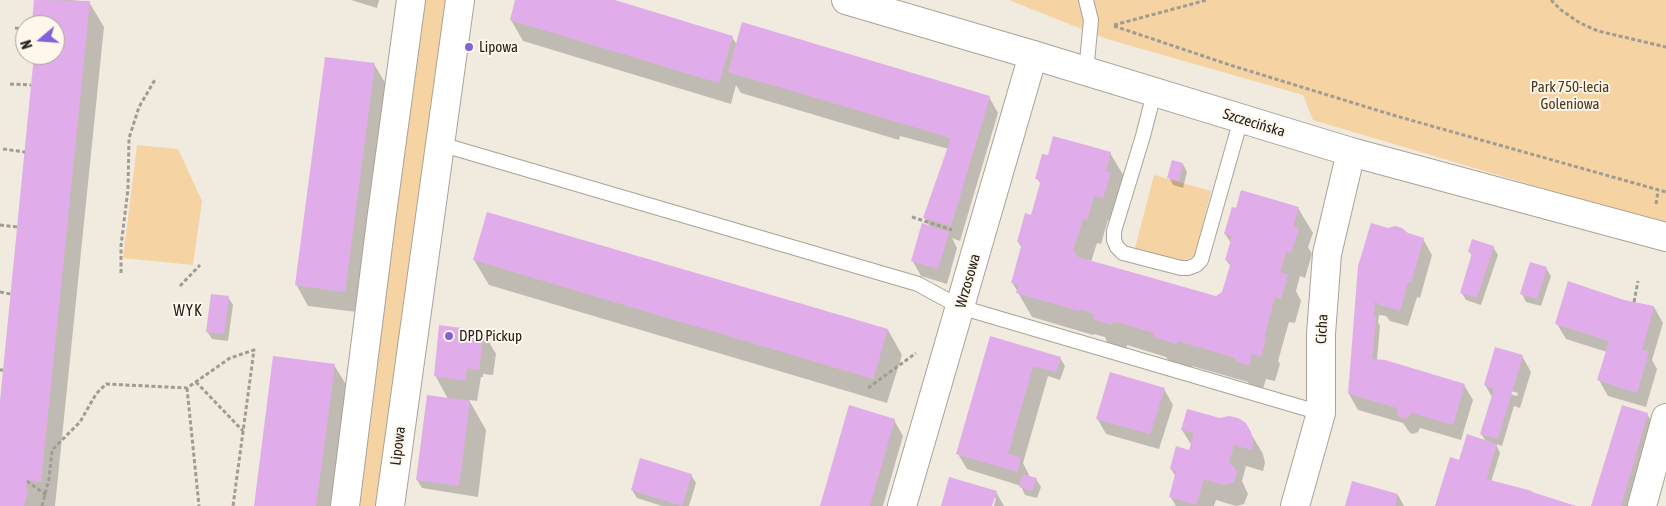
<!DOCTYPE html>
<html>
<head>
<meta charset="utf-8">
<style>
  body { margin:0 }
  #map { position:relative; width:1666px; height:506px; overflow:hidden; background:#f1eadf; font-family:"Asap Condensed",sans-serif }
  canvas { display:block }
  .north { position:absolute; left:15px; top:15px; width:50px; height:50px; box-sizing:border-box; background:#fff7ec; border:1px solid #a7a29a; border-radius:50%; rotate:252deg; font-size:14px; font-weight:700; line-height:20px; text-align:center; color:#24221e }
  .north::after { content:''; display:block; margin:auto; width:18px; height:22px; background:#8062dd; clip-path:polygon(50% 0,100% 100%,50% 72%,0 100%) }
</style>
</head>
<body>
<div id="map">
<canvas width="1666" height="506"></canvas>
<div class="north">N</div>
</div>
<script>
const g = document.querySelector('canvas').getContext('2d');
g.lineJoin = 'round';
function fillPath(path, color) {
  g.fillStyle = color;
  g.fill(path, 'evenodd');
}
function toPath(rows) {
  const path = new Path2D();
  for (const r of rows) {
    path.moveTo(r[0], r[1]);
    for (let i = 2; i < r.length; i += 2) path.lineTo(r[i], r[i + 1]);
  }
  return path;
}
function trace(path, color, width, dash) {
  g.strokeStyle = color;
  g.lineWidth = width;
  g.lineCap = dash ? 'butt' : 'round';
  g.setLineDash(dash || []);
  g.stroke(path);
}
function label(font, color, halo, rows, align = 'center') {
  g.font = font + ' "Asap Condensed",sans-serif';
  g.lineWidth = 4;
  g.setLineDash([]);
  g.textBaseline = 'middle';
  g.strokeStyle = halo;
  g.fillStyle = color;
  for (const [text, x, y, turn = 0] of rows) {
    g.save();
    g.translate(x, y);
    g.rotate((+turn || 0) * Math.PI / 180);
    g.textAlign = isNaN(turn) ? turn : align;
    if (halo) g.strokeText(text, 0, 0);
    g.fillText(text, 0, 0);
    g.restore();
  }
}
const green = toPath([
  [421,0,452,0,381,506,354,506],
  [1009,0,1666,0,1666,225,1313,120,1303,95,1107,39],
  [137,145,178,149,202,201,193,265,123,258],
  [1154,175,1211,191,1195,256,1179,262,1135,248]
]);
const shadow = toPath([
  [36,0,72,0,89,2,104,27,55,506,0,506,0,422,36,55,55,55,55,25,35,25,34,22],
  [351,0,379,0,377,8],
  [517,0,611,0,732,37,737,45,989,97,998,113,960,241,952,238,957,248,947,284,921,276,912,260,930,227,925,218,949,149,900,136,899,140,741,93,736,85,731,104,523,41,511,20],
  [374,64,387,86,357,312,308,306,296,284],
  [1110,153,1125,178,1117,223,1108,220,1101,244,1097,243,1091,262,1216,297,1223,293,1231,267,1226,260,1231,243,1225,234,1298,208,1313,233,1308,247,1312,254,1305,278,1300,276,1296,291,1301,301,1295,323,1289,322,1278,361,1280,364,1275,381,1266,379,1263,389,1250,385,1248,382,1192,366,1191,368,1169,362,1166,357,1127,345,1126,349,1108,344,1105,337,1094,334,1093,335,1032,317,1012,282,1022,248,1018,242,1031,216,1041,185,1037,178],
  [1183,164,1187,172,1183,188,1173,185,1169,177],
  [1407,234,1423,239,1432,255,1420,298,1417,297,1408,326,1390,321,1386,316,1379,315,1378,322,1380,326,1377,360,1464,385,1473,400,1461,440,1420,428,1418,432,1413,434,1410,433,1403,423,1358,410,1349,394,1359,266],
  [1493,247,1498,255,1481,305,1466,300,1461,292,1472,256,1470,252],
  [474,260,888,330,902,355,887,403,489,285],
  [1546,268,1551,276,1541,306,1526,302,1522,294],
  [228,297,233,305,228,341,212,339,207,331],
  [1624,301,1654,307,1663,323,1652,360,1657,369,1646,407,1608,396,1599,380,1607,352,1566,339,1557,324],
  [483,332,496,354,493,375,483,374,483,377,481,377,477,401,469,400,486,430,478,497,422,488,417,480,448,399,435,375],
  [991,338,1060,358,1065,366,1060,380,1048,376,1023,463,1029,475,1029,477,1036,479,1041,487,1037,498,1025,495,1021,486,967,469,958,454],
  [1522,356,1531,372,1520,408,1514,406,1502,446,1496,444,1500,453,1491,482,1575,506,1437,506,1460,462,1486,441,1481,434,1492,397,1485,385],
  [1496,387,1518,393,1517,396,1496,390],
  [334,365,347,386,331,506,255,506],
  [1164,389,1173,405,1159,449,1106,434,1097,418],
  [1647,414,1652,422,1627,506,1592,506],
  [894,420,903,436,883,506,821,506],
  [1182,430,1250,432,1263,454,1265,463,1263,471,1246,466,1242,481,1248,494,1244,504,1236,506,1216,500,1214,506,1176,506,1170,496,1176,477,1171,469,1190,452,1192,446],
  [691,475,696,483,689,506,662,506,637,498,632,490],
  [996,492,1004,506,994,506,996,498,994,497,991,506,942,506],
  [1398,495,1404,506,1346,506]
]);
const building = toPath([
  [34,0,90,1,41,482,27,481,26,489,28,490,24,506,0,506,0,401,34,55,55,55,55,25,37,25,37,24,32,23],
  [515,0,615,0,733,36,719,83,510,20],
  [742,22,990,96,951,226,923,218,951,138,728,72],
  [325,57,375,63,345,292,295,285],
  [1053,136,1111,152,1106,171,1111,172,1103,199,1094,196,1087,220,1083,219,1073,250,1078,257,1216,296,1222,292,1231,262,1225,260,1232,236,1224,234,1232,207,1236,208,1241,190,1299,207,1293,226,1299,228,1291,253,1286,252,1280,272,1288,275,1281,299,1275,297,1264,337,1266,338,1261,357,1252,354,1249,365,1235,361,1235,358,1178,341,1176,344,1153,337,1154,333,1113,321,1112,325,1093,319,1094,314,1080,309,1079,311,1016,293,1019,285,1011,283,1022,243,1017,242,1025,213,1031,215,1041,180,1035,179,1042,154,1048,155],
  [1172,160,1183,163,1179,181,1167,178],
  [487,212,888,329,873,379,473,260],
  [922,223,949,232,938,269,911,261],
  [1371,223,1388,228,1395,226,1402,228,1408,233,1424,238,1411,283,1408,282,1400,311,1380,305,1375,301,1374,316,1376,317,1372,359,1385,360,1465,384,1453,425,1411,413,1409,416,1404,419,1397,415,1397,408,1348,394,1358,266],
  [1472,239,1494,246,1477,298,1460,293,1472,253,1468,252],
  [1530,262,1547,267,1537,299,1520,294],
  [1568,281,1624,300,1654,306,1642,350,1649,352,1637,393,1597,380,1609,341,1555,324],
  [211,294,229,296,224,334,206,332],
  [439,325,484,331,479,370,467,368,465,381,434,376],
  [990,336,1061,357,1056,372,1033,366,1008,454,1021,458,1017,472,956,454],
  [1495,347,1523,355,1498,439,1480,434,1494,389,1484,385],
  [273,356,335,364,316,506,254,506],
  [1110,372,1165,388,1150,434,1096,419],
  [427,395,470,401,459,486,416,480],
  [849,405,895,419,875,488,870,506,820,506],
  [1622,405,1648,413,1621,506,1591,506],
  [1187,409,1220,418,1229,416,1238,418,1246,423,1251,432,1253,441,1252,450,1234,445,1229,462,1235,468,1237,472,1235,480,1232,483,1223,485,1204,479,1196,505,1169,497,1176,471,1170,469,1176,446,1189,450,1194,433,1181,430],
  [1467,434,1497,444,1486,479,1532,491,1532,492,1576,506,1435,506,1450,457,1459,460],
  [640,458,692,474,682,506,631,490],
  [1023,474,1037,478,1032,491,1019,487],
  [949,477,997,491,992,506,941,506],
  [1352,481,1398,494,1395,506,1345,506]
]);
const path = toPath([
  [1551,0,1561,10,1580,23,1598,31,1666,47],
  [1114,25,1207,0],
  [1114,26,1230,65,1396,116,1666,192],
  [15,28,25,29],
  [10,84,31,85],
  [3,149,25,152],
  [1656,204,1658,191],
  [912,217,952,230],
  [0,225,18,227],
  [121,273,121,246,128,189,129,138,139,107,156,78],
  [180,286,200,265],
  [0,292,11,294],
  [1634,302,1638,281],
  [0,370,3,370],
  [196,382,243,431],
  [187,388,199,506],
  [868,388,916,353],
  [27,481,46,495],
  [42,506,49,479,52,450,80,422,96,394,106,384,187,388,230,358,254,350,233,506]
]);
const lane = toPath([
  [1086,72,1091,20,1086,0],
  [1154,93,1143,136,1114,231,1114,240,1117,247,1123,253,1181,268,1188,268,1196,265,1201,260,1241,119],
  [440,144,918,284,960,307,1321,413]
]);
const street = toPath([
  [345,506,381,221,411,0],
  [390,506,460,0],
  [902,506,1033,55],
  [1295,506,1321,413,1321,334,1327,254,1351,152],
  [1642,506,1666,418]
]);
const secondary = toPath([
  [846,0,1033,55,1351,152,1666,237]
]);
const markers = [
  [469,47,5,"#8062dd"],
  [449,336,5,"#8062dd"]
];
const poiNames = [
  ["Lipowa",479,47],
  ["DPD Pickup",459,336]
];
const parkNames = [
  ["Park 750-lecia",1570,87],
  ["Goleniowa",1570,104]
];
const streetNames = [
  ["Szczecińska",1254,123,17],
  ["Wrzosowa",968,281,-74],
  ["Cicha",1322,329,-87],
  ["Lipowa",398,446,-83]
];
const neighbourhoodNames = [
  ["WYK",188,311]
];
fillPath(green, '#f5d3a2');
fillPath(shadow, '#0003');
fillPath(building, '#e0adea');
trace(lane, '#aaa298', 16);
trace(street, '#aaa298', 30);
trace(secondary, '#aaa298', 30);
trace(path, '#a09b93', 3, [4, 2.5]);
trace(lane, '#fff', 14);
trace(street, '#fff', 28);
trace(secondary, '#fff', 28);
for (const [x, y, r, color] of markers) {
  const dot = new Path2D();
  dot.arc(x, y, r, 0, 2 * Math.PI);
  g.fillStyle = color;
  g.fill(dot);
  trace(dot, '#fff7ec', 2);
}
label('15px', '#24221e', '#fff7ec', poiNames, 'left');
label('15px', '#4b371a', '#fff7ec', parkNames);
label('15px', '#24221e', '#fff7ec', streetNames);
g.letterSpacing = '1px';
label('16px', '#24221e', '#fff7ec', neighbourhoodNames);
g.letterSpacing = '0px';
</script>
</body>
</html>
